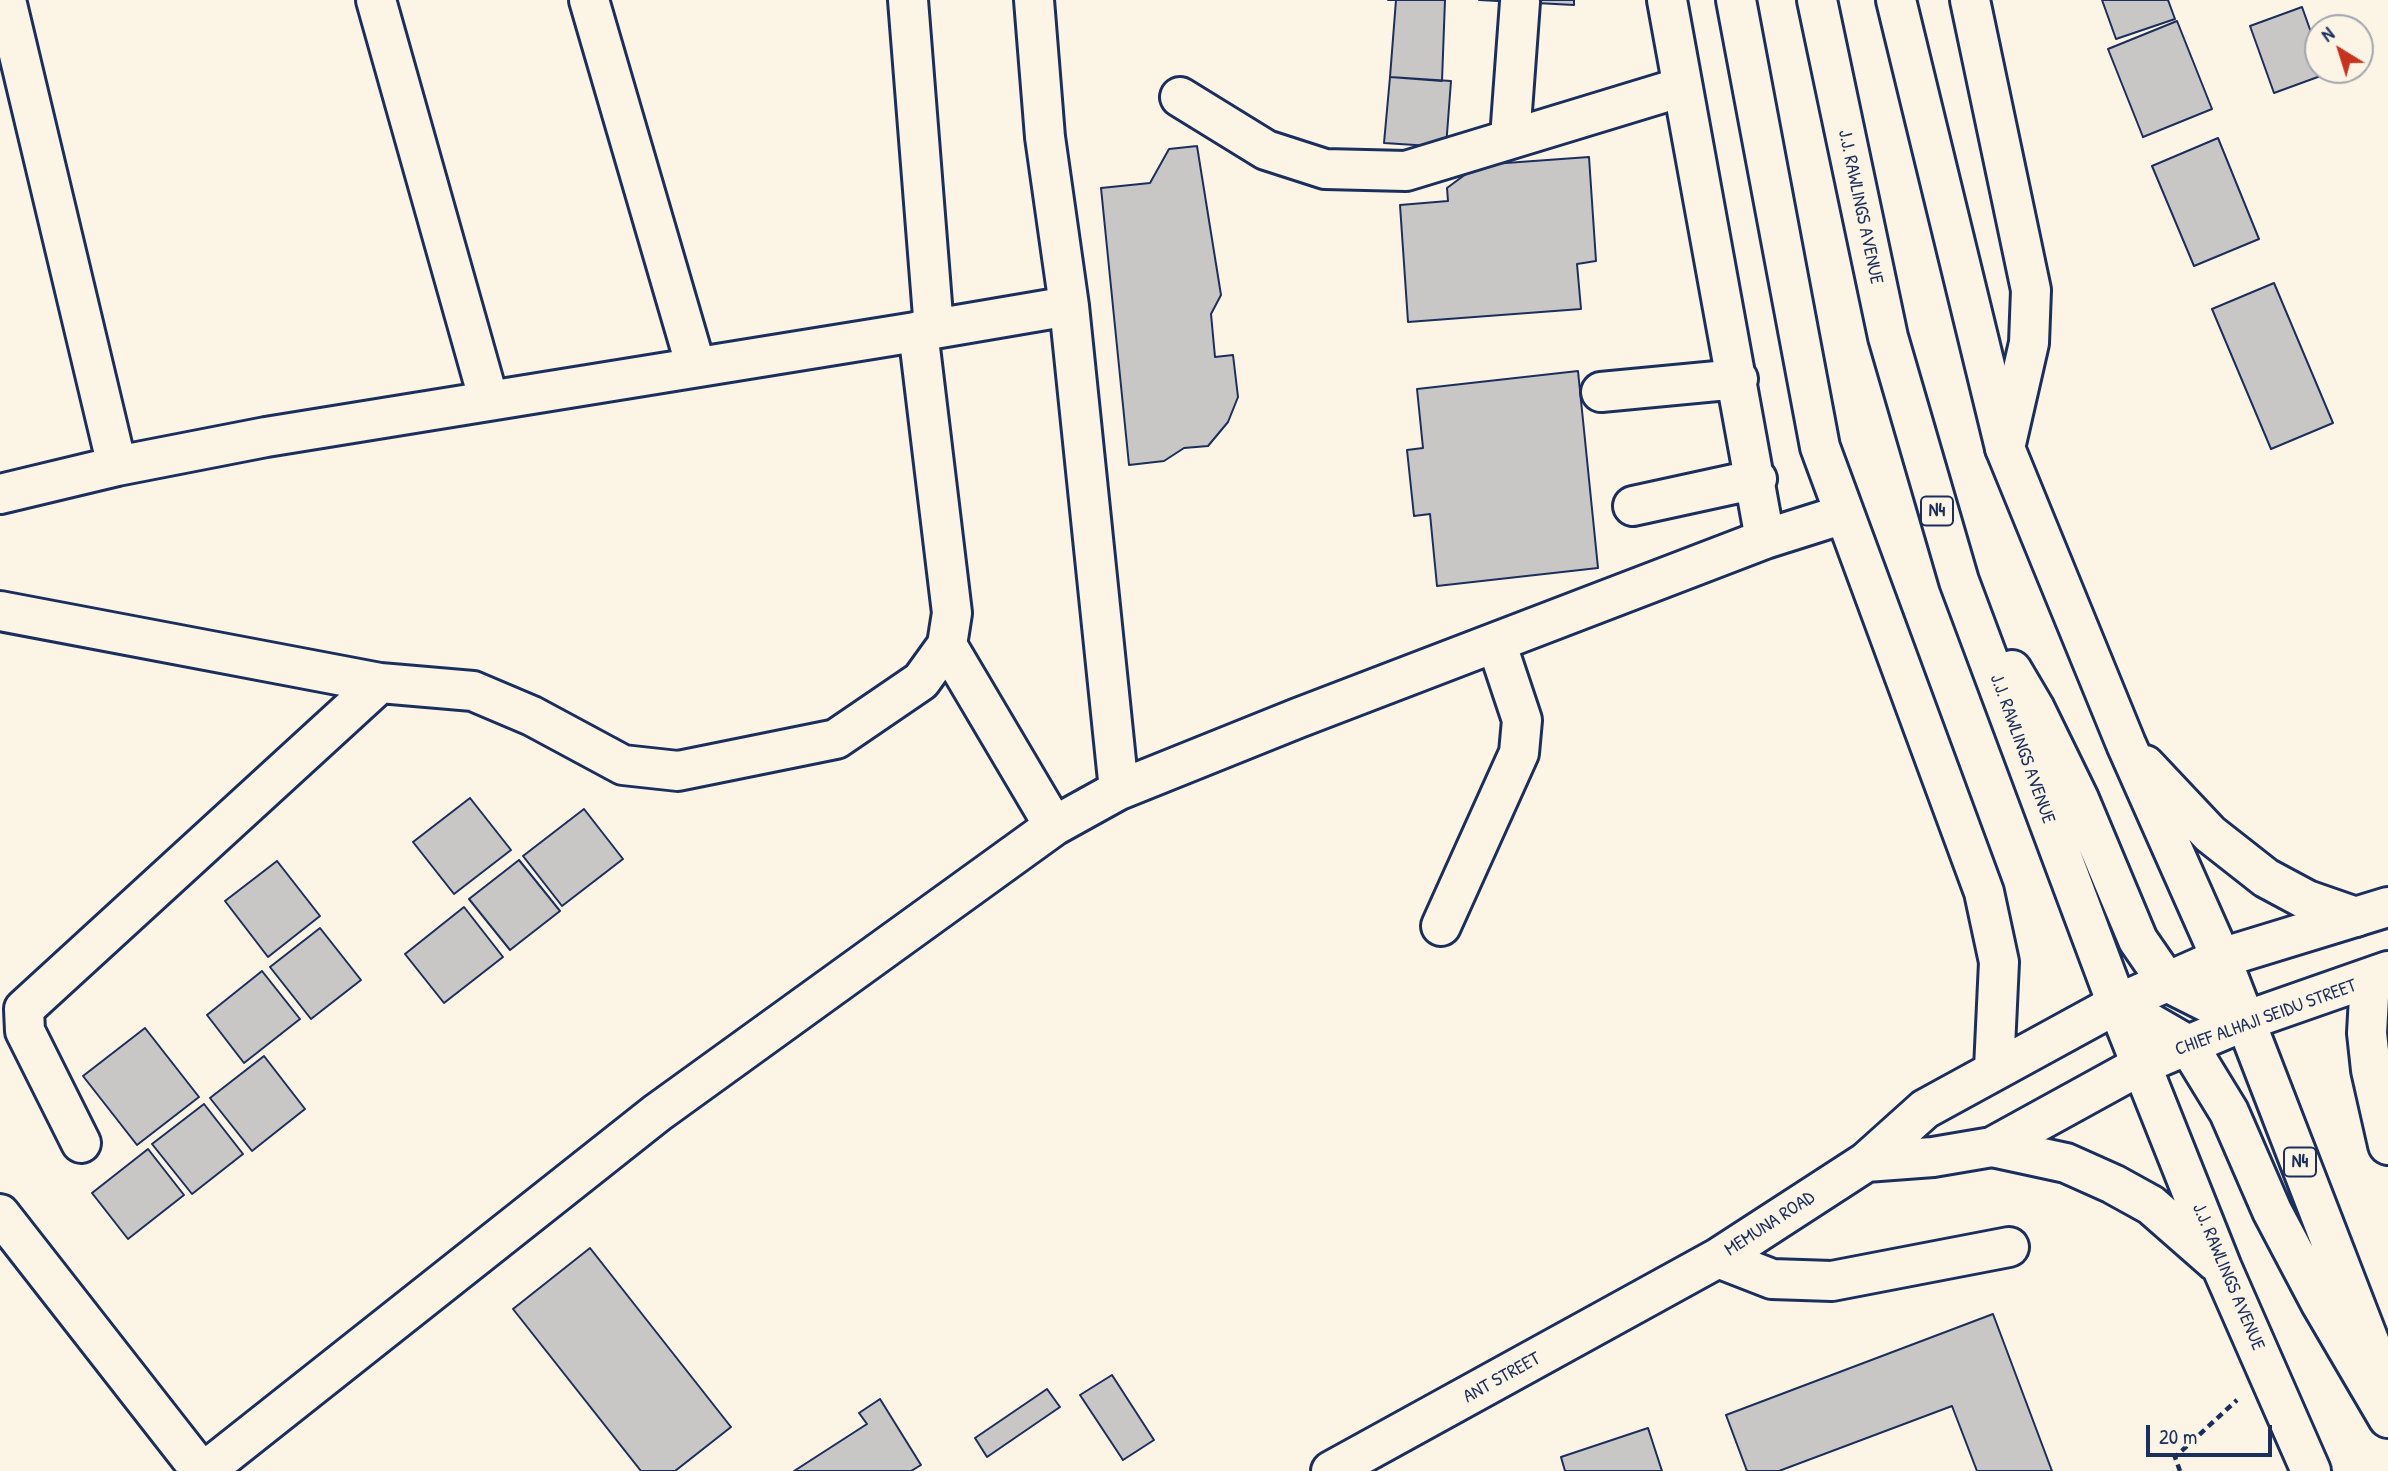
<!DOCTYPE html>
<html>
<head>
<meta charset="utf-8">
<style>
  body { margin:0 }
  #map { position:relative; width:2388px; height:1471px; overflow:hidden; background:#fcf5e5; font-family:"Patrick Hand",sans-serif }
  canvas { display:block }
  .north { position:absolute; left:2304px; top:14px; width:70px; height:70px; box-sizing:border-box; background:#fcf5e5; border:2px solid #a2a6af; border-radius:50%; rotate:322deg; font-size:19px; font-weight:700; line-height:28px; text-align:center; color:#1b2f5e }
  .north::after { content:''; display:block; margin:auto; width:24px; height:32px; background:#c8321e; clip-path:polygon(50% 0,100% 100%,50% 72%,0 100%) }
  .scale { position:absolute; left:2146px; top:1425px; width:126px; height:32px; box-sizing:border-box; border:4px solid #1b2f5e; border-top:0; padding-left:9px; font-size:21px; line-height:24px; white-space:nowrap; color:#1b2f5e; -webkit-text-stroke:5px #fcf5e5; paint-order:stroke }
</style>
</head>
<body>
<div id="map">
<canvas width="2388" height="1471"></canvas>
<div class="north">N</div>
<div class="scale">20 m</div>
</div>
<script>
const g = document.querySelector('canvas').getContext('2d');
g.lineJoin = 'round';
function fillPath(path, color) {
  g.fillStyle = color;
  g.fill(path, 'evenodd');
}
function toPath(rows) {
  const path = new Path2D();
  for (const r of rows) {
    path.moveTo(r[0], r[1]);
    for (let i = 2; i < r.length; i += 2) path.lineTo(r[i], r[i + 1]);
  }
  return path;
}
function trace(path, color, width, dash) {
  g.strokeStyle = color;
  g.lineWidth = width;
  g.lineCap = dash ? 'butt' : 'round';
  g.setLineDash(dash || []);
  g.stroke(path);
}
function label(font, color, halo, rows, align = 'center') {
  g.font = font + ' "Patrick Hand",sans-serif';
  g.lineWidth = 6;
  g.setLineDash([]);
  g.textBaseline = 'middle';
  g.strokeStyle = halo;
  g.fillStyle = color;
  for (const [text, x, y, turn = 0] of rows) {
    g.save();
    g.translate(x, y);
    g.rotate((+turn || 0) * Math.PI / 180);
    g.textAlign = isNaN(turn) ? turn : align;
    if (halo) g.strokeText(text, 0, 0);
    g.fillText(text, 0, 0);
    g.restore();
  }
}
const building = toPath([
  [1388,0,1445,0,1442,81,1390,77,1396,0,1388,0],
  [1479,0,1574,0,1574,5,1479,0],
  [2102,0,2168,0,2175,19,2116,39,2102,0],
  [2302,7,2318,52,2318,70,2324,70,2326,74,2274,93,2250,26,2302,7],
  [2177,21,2212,109,2143,137,2108,49,2177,21],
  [1390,77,1451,81,1446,147,1384,143,1390,77],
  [2218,138,2259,239,2194,266,2152,166,2218,138],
  [1197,146,1221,295,1211,314,1215,357,1233,355,1238,397,1228,422,1208,446,1184,448,1164,461,1129,465,1101,188,1150,183,1169,149,1197,146],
  [1589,157,1596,261,1577,264,1581,309,1408,322,1400,205,1448,201,1447,188,1478,165,1589,157],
  [2274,283,2333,423,2271,449,2212,309,2274,283],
  [1578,371,1598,568,1437,586,1430,514,1414,516,1407,450,1423,448,1417,389,1578,371],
  [470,798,511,850,454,894,413,842,470,798],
  [584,809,623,859,562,906,523,856,584,809],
  [519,860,560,911,510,950,469,899,519,860],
  [277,861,320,916,268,957,225,901,277,861],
  [464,907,503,957,444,1003,405,954,464,907],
  [320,928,361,980,311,1019,270,967,320,928],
  [262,971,300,1019,244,1063,207,1015,262,971],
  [145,1028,199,1097,137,1145,83,1076,145,1028],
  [264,1056,305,1109,252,1151,210,1098,264,1056],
  [204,1104,243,1154,192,1194,152,1144,204,1104],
  [148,1149,184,1195,128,1239,92,1193,148,1149],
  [590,1248,731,1427,675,1471,641,1471,513,1309,590,1248],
  [1993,1314,2052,1471,1977,1471,1952,1406,1779,1471,1747,1471,1726,1415,1993,1314],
  [1112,1375,1154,1440,1123,1460,1080,1395,1112,1375],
  [1047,1389,1060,1407,987,1457,975,1438,1047,1389],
  [880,1399,921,1465,911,1471,794,1471,867,1424,859,1413,880,1399],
  [1648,1428,1662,1471,1565,1471,1561,1457,1648,1428]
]);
const path = toPath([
  [2180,1471,2175,1457,2237,1400]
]);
const minor = toPath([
  [6,0,117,466],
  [376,0,489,401],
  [589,0,696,367],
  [908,0,934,329,1069,306],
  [1034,0,1045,137,1069,306,1119,790],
  [1667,0,1765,539],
  [1736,0,1820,447,1984,892,1999,962,1994,1069],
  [1970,0,2031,290,2029,343,2005,448],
  [1180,97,1266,150,1325,169,1406,171,1682,87],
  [1510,138,1520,2],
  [1601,392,1738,379],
  [0,494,117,466,266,437,934,329],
  [1633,506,1757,479],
  [0,611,380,683],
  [947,645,1054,826],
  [1441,926,1519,753,1522,720,1496,642],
  [2370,979,2367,1033,2371,1070,2388,1145],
  [81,1143,25,1031,24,1009,380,683,473,691,532,716,623,765,678,771,836,739,921,681,947,645,952,613,918,331],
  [1866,1162,1933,1157,1992,1147,2143,1064],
  [0,1214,201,1471],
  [1718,1258,1772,1279,1832,1281,2009,1247],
  [205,1471,657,1113,1054,826,1119,790,1298,718,1765,539,1844,514],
  [1331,1471,1718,1258,1866,1162,1925,1109,2117,1004]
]);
const major = toPath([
  [2117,1004,2221,958,2388,907],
  [2143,1064,2245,1021,2388,971]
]);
const highway = toPath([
  [1817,0,1888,337,1959,581,2117,1004,2222,1268,2311,1471],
  [1896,0,2005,448,2126,744,2221,958,2388,1390],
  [2012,670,2035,709,2079,799,2138,940,2167,982,2245,1021],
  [2145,765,2210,834,2266,878,2307,900,2356,917],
  [2117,1004,2188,1045,2229,1112,2272,1211,2320,1302,2388,1418],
  [1992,1147,2066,1163,2113,1184,2151,1205,2216,1262]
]);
const shields = [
  [1937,511,32],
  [2300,1162,32]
];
const shieldNames = [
  ["N4",1937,511],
  ["N4",2300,1162]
];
const streetNames = [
  ["J.J. RAWLINGS AVENUE",1860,207,78],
  ["J.J. RAWLINGS AVENUE",2022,749,70],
  ["CHIEF ALHAJI SEIDU STREET",2266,1018,-20],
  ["MEMUNA ROAD",1770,1224,-33],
  ["J.J. RAWLINGS AVENUE",2228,1277,67],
  ["ANT STREET",1502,1378,-29]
];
fillPath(building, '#c8c7c6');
trace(building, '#1b2f5e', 2);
trace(minor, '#1b2f5e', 44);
trace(major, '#1b2f5e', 44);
trace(highway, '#1b2f5e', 44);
trace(path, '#1b2f5e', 4.5, [7, 5]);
trace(minor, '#fcf5e5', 38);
trace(major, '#fcf5e5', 38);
trace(highway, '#fcf5e5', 38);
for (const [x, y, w] of shields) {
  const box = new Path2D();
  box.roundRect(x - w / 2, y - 14.5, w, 29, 5);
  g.fillStyle = '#fcf5e5';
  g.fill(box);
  trace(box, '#1b2f5e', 2);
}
label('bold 18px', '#1b2f5e', null, shieldNames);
label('19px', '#1b2f5e', '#fcf5e5', streetNames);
</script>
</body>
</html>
